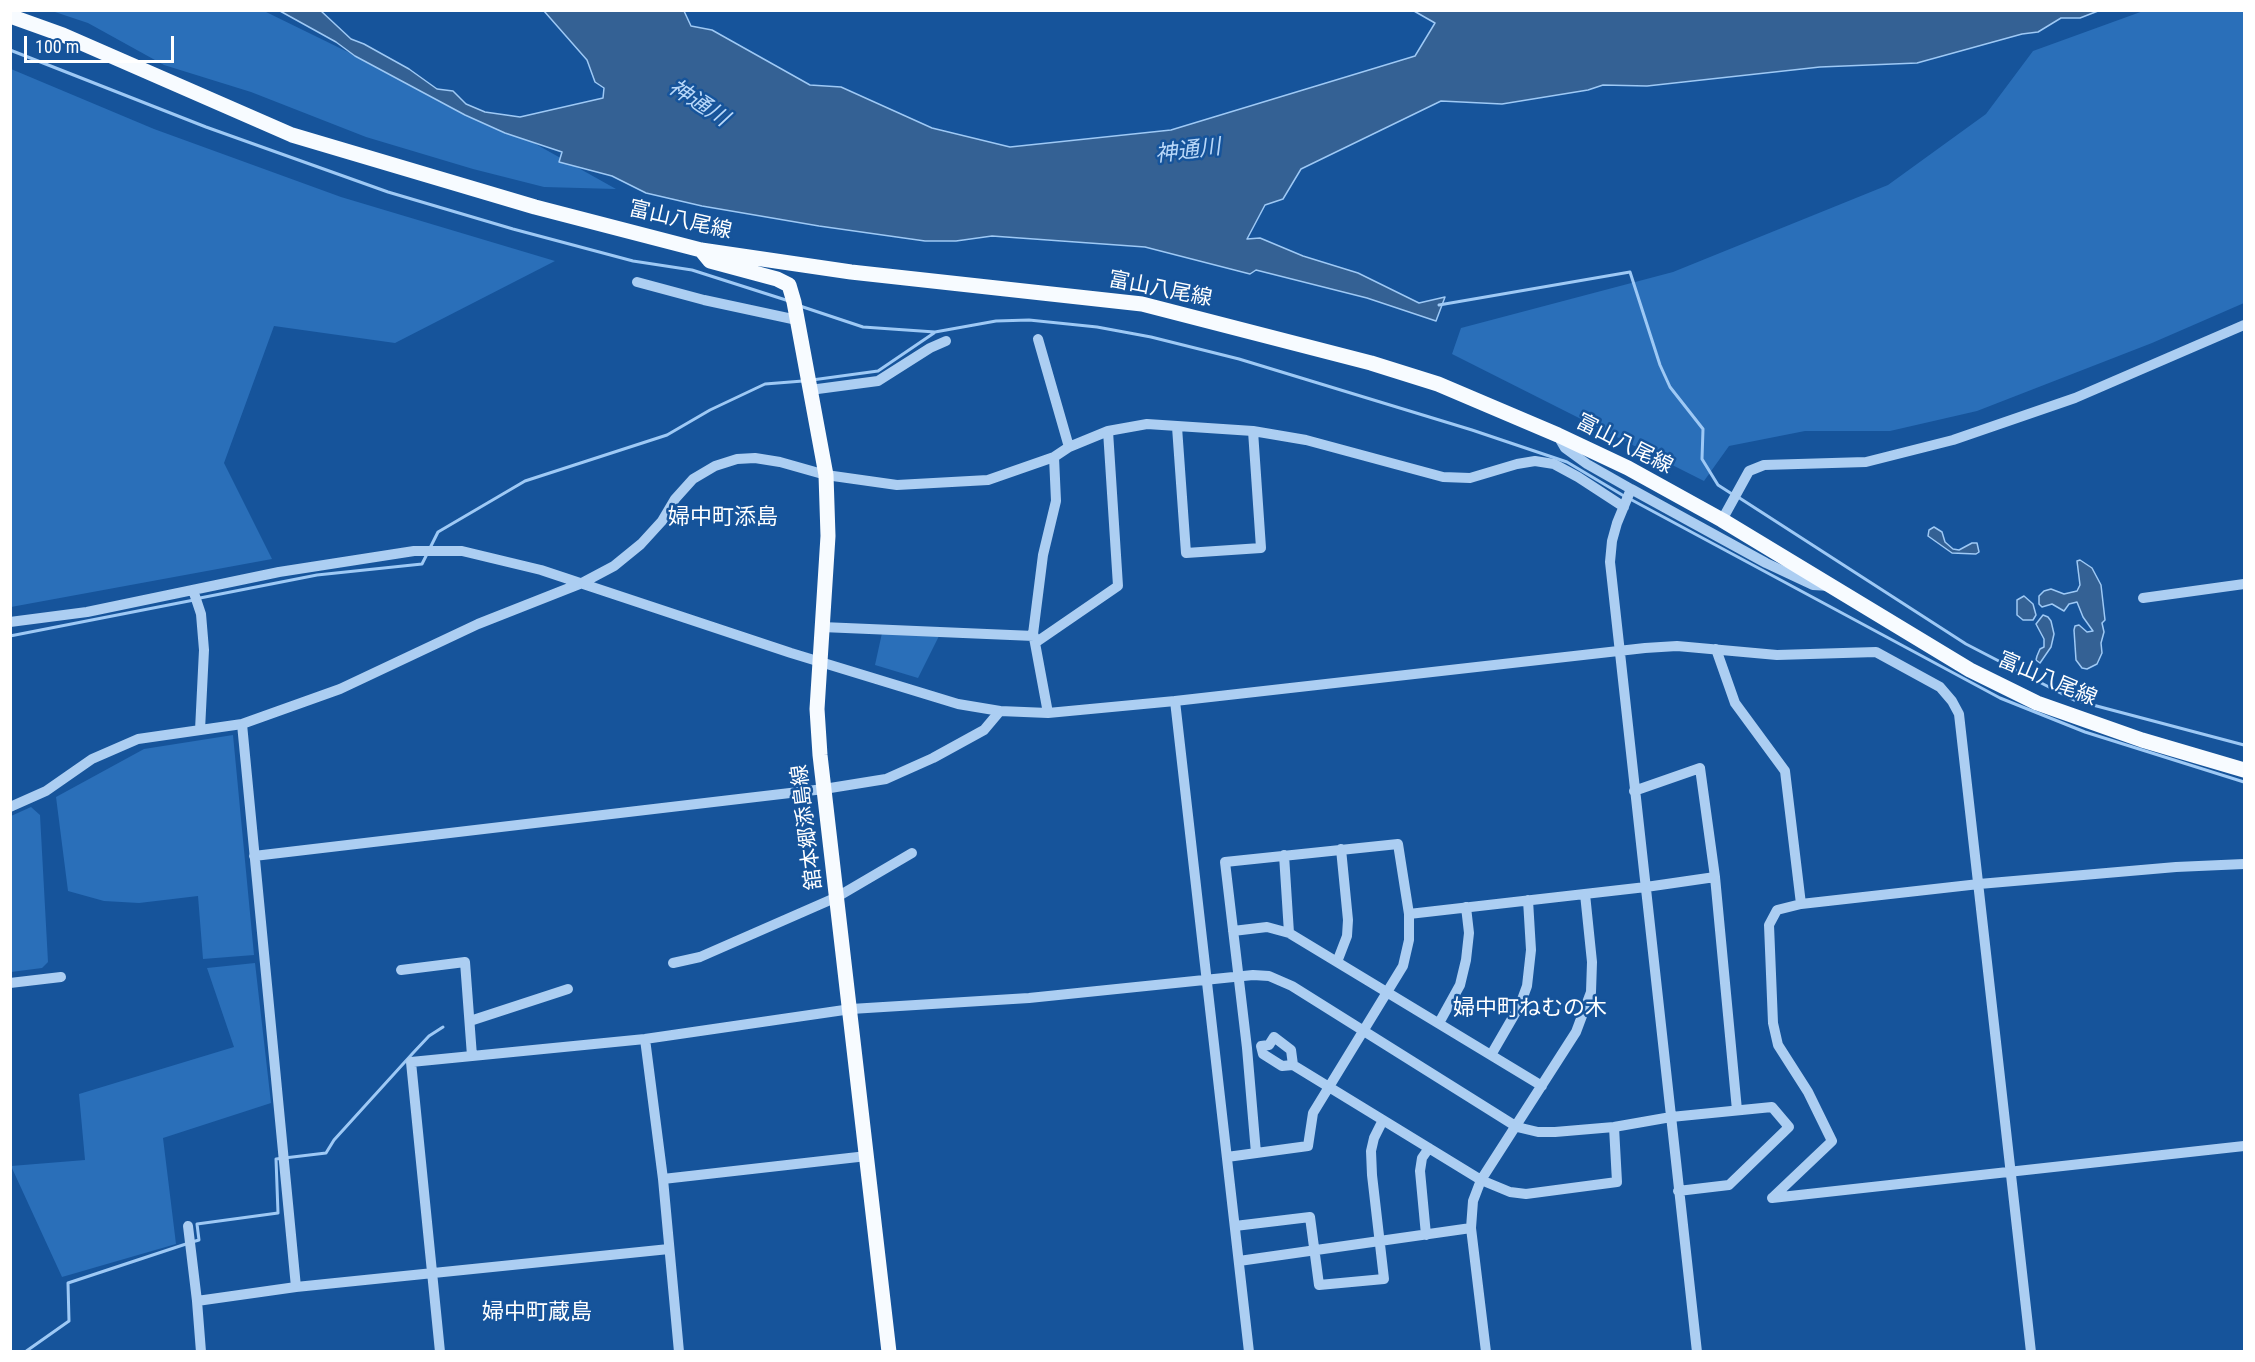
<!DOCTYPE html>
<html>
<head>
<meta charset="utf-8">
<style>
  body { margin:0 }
  #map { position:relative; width:2255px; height:1362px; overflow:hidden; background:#16549b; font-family:"Roboto Condensed",sans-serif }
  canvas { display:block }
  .frame { position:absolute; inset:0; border:12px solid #fff; pointer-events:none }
  .scale { position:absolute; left:24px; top:36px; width:150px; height:27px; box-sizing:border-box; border:3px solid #fff; border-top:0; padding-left:8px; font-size:18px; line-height:21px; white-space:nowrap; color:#fff; -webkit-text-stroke:4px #16549b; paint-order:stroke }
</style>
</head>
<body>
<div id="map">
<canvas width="2255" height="1362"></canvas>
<div class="frame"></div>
<div class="scale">100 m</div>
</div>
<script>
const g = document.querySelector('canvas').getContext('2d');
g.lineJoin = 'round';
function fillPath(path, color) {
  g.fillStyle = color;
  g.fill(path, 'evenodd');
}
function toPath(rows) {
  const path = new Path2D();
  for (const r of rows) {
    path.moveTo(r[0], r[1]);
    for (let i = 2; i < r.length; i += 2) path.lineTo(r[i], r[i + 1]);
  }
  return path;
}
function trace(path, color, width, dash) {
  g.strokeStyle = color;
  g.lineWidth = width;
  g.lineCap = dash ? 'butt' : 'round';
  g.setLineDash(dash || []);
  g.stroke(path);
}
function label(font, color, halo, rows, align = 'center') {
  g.font = font + ' "Roboto Condensed","Noto Sans JP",sans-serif';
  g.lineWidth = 5;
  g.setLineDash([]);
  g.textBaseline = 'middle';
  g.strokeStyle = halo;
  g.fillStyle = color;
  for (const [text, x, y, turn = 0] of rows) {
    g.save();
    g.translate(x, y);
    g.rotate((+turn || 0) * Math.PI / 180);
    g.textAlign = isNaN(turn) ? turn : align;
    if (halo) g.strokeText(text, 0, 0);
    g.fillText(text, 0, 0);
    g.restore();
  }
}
const green = toPath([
  [2146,10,2244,11,2244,303,2152,343,1977,411,1890,431,1805,431,1729,446,1704,481,1452,354,1461,328,1673,272,1888,185,1986,114,2033,51],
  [52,11,264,11,532,142,616,189,544,187,473,169,366,137,251,92,164,65,88,23],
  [11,69,154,129,341,197,555,261,395,343,274,326,224,463,272,559,11,607],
  [882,633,939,636,918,678,875,665],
  [233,735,254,955,203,959,198,896,139,903,104,901,68,891,56,797,144,749],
  [31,807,40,815,48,962,42,968,11,972,11,816],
  [255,963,271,1103,163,1138,176,1244,62,1277,11,1166,85,1160,79,1094,234,1047,207,968]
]);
const water = toPath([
  [280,11,321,11,351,39,364,44,409,69,437,89,453,91,466,104,485,112,520,117,603,98,604,88,595,82,587,60,544,11,684,11,691,26,712,30,810,85,841,87,932,128,1010,147,1171,130,1415,56,1435,23,1414,11,2098,11,2080,18,2061,18,2038,32,2022,34,1917,63,1820,67,1647,86,1603,85,1588,90,1502,104,1441,101,1301,169,1283,199,1265,205,1247,239,1260,238,1303,256,1358,273,1419,303,1445,297,1436,321,1367,298,1256,270,1250,274,1145,247,992,236,956,241,925,241,819,226,702,206,646,193,612,176,559,162,562,152,505,133,465,115,355,56,336,42,280,11],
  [1934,527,1942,532,1945,542,1953,549,1959,550,1972,543,1977,543,1979,552,1976,554,1952,553,1928,536,1929,530,1934,527],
  [2080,560,2092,568,2101,585,2105,620,2102,623,2104,632,2101,643,2102,653,2097,664,2087,669,2082,668,2076,660,2074,630,2075,626,2079,625,2087,632,2093,631,2083,617,2077,602,2069,604,2064,611,2052,604,2042,607,2039,604,2039,596,2044,591,2051,589,2064,594,2077,591,2080,585,2077,561,2080,560],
  [2024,596,2033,604,2036,615,2033,620,2023,620,2017,615,2017,600,2024,596],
  [2043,615,2048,617,2051,621,2054,634,2051,647,2040,663,2036,660,2037,656,2040,649,2044,647,2044,639,2036,624,2043,615]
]);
const stream = toPath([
  [10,50,206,127,388,192,513,229,633,261,692,270,789,301],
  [1439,305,1630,272,1660,365,1670,387,1703,429,1702,459,1718,485,1732,494],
  [800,306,863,327,935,332,996,321,1029,320,1097,327,1151,337,1239,359,1472,430,1567,462,1624,496],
  [812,380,878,371,934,333],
  [1738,497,1966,644,2074,700,2244,745],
  [1630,499,2000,698,2085,732,2244,782],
  [430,548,438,532,525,481,667,435,710,410,765,384,803,381],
  [200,598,317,575,422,564,427,554],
  [10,636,194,600],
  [192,1242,199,1240,197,1224,278,1213,276,1159,326,1153,334,1140,413,1053,429,1036,443,1027],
  [25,1352,69,1321,68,1283,186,1244]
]);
const minor = toPath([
  [637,282,704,300,797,320],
  [1038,339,1069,447],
  [810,390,878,381,930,348,946,341],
  [1177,427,1186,553,1261,548,1253,431],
  [1558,436,1565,448,1587,464,1631,489,1617,523,1612,541,1610,562,1697,1352],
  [1054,457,1056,501,1043,555,1033,634,1035,643,1118,586,1108,431],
  [1631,489,1766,563,1813,585,1830,586],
  [1722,520,1749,471,1764,465,1866,462,1953,440,2075,398,2244,325],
  [193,590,201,614,204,650,200,730],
  [2143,598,2244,584],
  [10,622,87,612,279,572,414,551,462,551,541,570,791,653,958,704,1000,711],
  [822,627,1034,636],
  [1035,643,1048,713],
  [1716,649,1735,703,1785,771,1801,904],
  [1175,701,1249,1352],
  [242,724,296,1287],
  [1634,791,1700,768,1715,877,1737,1110],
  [10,807,46,791,92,759,138,739,242,724,340,689,478,624,582,583,614,566,641,544,662,521,675,499,693,479,715,466,737,459,755,458,780,462,826,475,897,485,988,480,1054,457,1069,447,1108,431,1147,424,1253,431,1306,440,1443,477,1470,478,1517,464,1535,461,1554,464,1578,477,1624,507],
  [1284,855,1289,933],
  [254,856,824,789,886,779,933,758,984,730,1000,711,1048,713,1175,701,1645,648,1677,646,1777,655,1876,652,1940,687,1952,701,1959,714,2031,1352],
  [1409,914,1646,887,1715,877],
  [1233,931,1267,927,1289,933,1542,1086],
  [1337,962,1347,936,1348,920,1341,849],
  [673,963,700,957,837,897,912,853],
  [401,970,465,962,472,1056],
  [10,983,61,977],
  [470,1021,568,989],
  [1439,1023,1460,985,1466,960,1469,933,1466,907],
  [645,1039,663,1179,679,1352],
  [1491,1055,1520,1005,1527,986,1531,950,1528,900],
  [1293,1065,1291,1050,1274,1037,1269,1045,1261,1046,1263,1054,1282,1066,1293,1065,1481,1180,1510,1192,1526,1194,1617,1182,1614,1127],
  [1227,1157,1308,1146,1313,1113,1403,966,1409,940,1409,914,1398,844,1225,862,1247,1048,1256,1153],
  [663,1179,867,1156],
  [1772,1198,1832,1141,1808,1092,1778,1045,1773,1023,1769,925,1777,910,1801,904,1979,884,2176,867,2244,864],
  [1772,1198,2244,1146],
  [188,1226,197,1301],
  [1235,1226,1310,1217,1319,1285,1384,1279,1372,1175,1371,1151,1374,1138,1383,1120],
  [1426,1235,1420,1171,1422,1158,1429,1148],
  [1239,1261,1471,1228],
  [201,1352,197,1301,296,1287,669,1249],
  [440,1352,411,1062,645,1039,851,1009,1029,998,1253,975,1269,976,1292,986,1517,1127,1538,1132,1555,1132,1614,1127,1671,1117,1772,1107,1789,1127,1729,1185,1678,1191],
  [1486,1352,1471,1228,1473,1201,1481,1180,1576,1032,1591,992,1592,962,1585,894]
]);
const major = toPath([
  [10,16,63,35,292,135,535,207,701,250,851,272,1142,304,1371,363,1438,384,1558,435,1628,468,1722,520,1970,670,2037,703,2142,740,2244,770],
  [701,250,710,261,777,279,789,285,794,302,826,475,828,536,817,709,820,755,889,1352]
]);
const streetNames = [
  ["富山八尾線",680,221,13],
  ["富山八尾線",1160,290,11],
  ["富山八尾線",1624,445,27],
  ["富山八尾線",2047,680,23],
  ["舘本郷添島線",808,827,-97]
];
const waterNames = [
  ["神通川",698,104,33],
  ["神通川",1188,152,-7]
];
const neighbourhoodNames = [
  ["婦中町添島",723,518],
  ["婦中町ねむの木",1530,1009],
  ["婦中町蔵島",537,1313]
];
fillPath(green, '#2a6fb9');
fillPath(water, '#346194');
trace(water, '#9ec9f5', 1.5);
trace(stream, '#9ec9f5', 3);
trace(minor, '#accef2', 10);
trace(major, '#f7fbff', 15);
label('21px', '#fff', '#16549b', streetNames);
label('italic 22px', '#b9d8f9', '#16549b', waterNames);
label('22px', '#fff', '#16549b', neighbourhoodNames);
</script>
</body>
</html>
